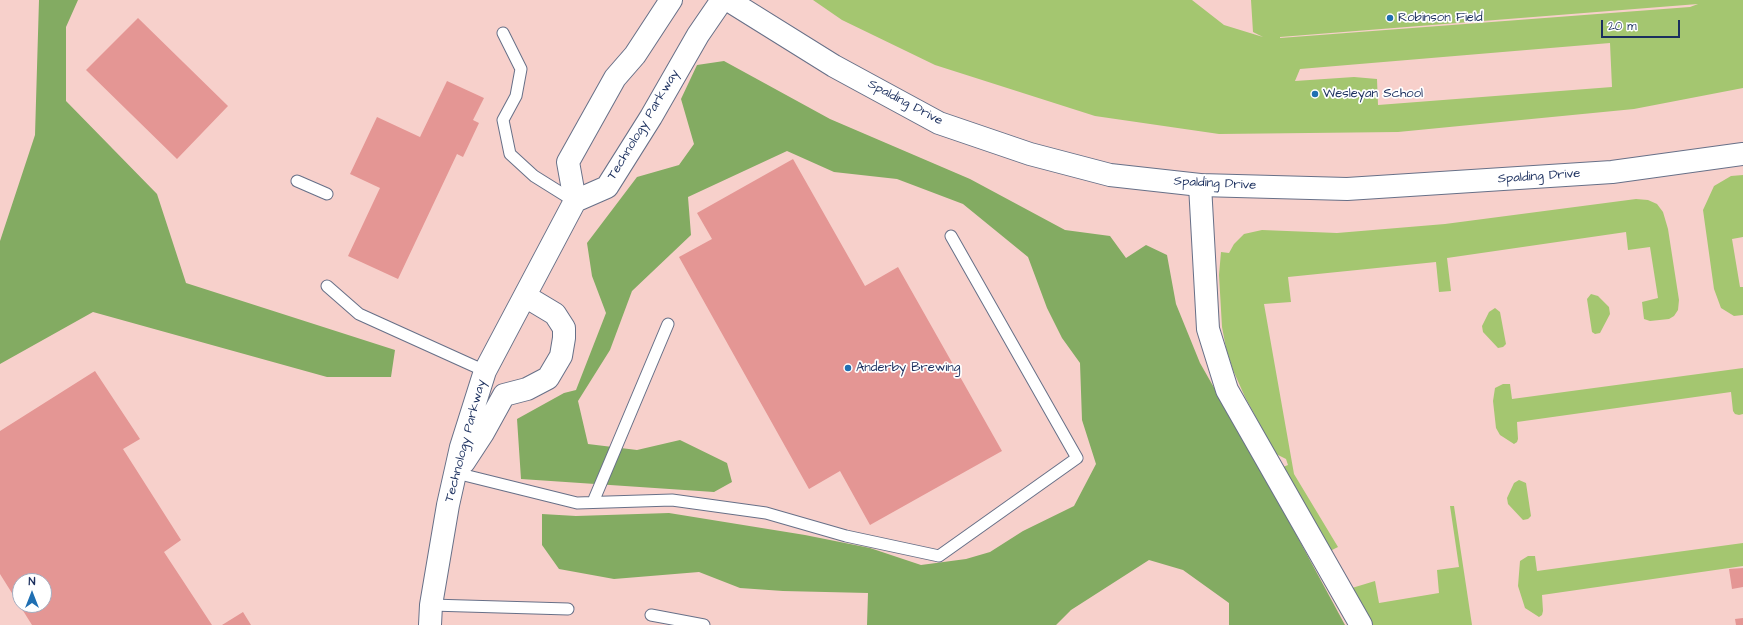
<!DOCTYPE html>
<html>
<head>
<meta charset="utf-8">
<style>
  body { margin:0 }
  #map { position:relative; width:1743px; height:625px; overflow:hidden; background:#f5e9d5; font-family:"Architects Daughter",sans-serif }
  canvas { display:block }
  .north { position:absolute; left:12px; top:573px; width:40px; height:40px; box-sizing:border-box; background:#fff; border:1px solid #a4acbf; border-radius:50%; rotate:0deg; font-size:11px; font-weight:700; line-height:16px; text-align:center; color:#1b2f5e }
  .north::after { content:''; display:block; margin:auto; width:14px; height:18px; background:#1f6fb2; clip-path:polygon(50% 0,100% 100%,50% 72%,0 100%) }
  .scale { position:absolute; left:1601px; top:20px; width:79px; height:18px; box-sizing:border-box; border:2px solid #1b2f5e; border-top:0; padding-left:5px; font-size:12px; line-height:14px; white-space:nowrap; color:#1b2f5e; -webkit-text-stroke:3px #fff; paint-order:stroke }
</style>
</head>
<body>
<div id="map">
<canvas width="1743" height="625"></canvas>
<div class="north">N</div>
<div class="scale">20 m</div>
</div>
<script>
const g = document.querySelector('canvas').getContext('2d');
g.lineJoin = 'round';
function fillPath(path, color) {
  g.fillStyle = color;
  g.fill(path, 'evenodd');
}
function toPath(rows) {
  const path = new Path2D();
  for (const r of rows) {
    path.moveTo(r[0], r[1]);
    for (let i = 2; i < r.length; i += 2) path.lineTo(r[i], r[i + 1]);
  }
  return path;
}
function trace(path, color, width, dash) {
  g.strokeStyle = color;
  g.lineWidth = width;
  g.lineCap = dash ? 'butt' : 'round';
  g.setLineDash(dash || []);
  g.stroke(path);
}
function label(font, color, halo, rows, align = 'center') {
  g.font = font + ' "Architects Daughter",sans-serif';
  g.lineWidth = 3.5;
  g.setLineDash([]);
  g.textBaseline = 'middle';
  g.strokeStyle = halo;
  g.fillStyle = color;
  for (const [text, x, y, turn = 0] of rows) {
    g.save();
    g.translate(x, y);
    g.rotate((+turn || 0) * Math.PI / 180);
    g.textAlign = isNaN(turn) ? turn : align;
    if (halo) g.strokeText(text, 0, 0);
    g.fillText(text, 0, 0);
    g.restore();
  }
}
const built = toPath([
  [0,0,1743,0,1743,625,0,625],
  [20,581,44,581,44,605,20,605]
]);
const green = toPath([
  [813,0,1192,0,1224,25,1263,37,1253,32,1251,0,1743,0,1743,88,1634,109,1398,132,1219,134,1095,116,935,65,842,20],
  [1698,4,1690,7,1280,38,1280,37],
  [1610,43,1612,87,1378,105,1377,79,1354,77,1295,81,1300,69],
  [1743,175,1743,237,1732,239,1740,287,1743,287,1743,315,1734,316,1721,308,1714,289,1703,210,1714,186,1731,176],
  [1636,199,1648,200,1657,204,1663,212,1668,229,1679,300,1678,310,1674,316,1669,319,1650,321,1644,319,1642,302,1658,298,1650,247,1628,250,1626,232,1447,258,1451,291,1439,292,1436,262,1288,277,1291,302,1264,304,1294,474,1338,547,1330,551,1283,467,1288,465,1286,459,1276,454,1245,397,1233,370,1226,348,1222,327,1219,275,1221,252,1229,253,1234,244,1244,234,1262,230,1337,233,1445,224],
  [1591,294,1598,296,1609,307,1610,314,1600,333,1595,334,1592,332,1587,299],
  [1495,308,1500,312,1506,344,1503,347,1498,348,1483,332,1482,326,1489,312],
  [1743,368,1743,414,1739,415,1735,414,1733,411,1731,392,1517,422,1518,439,1517,442,1514,444,1500,435,1496,428,1493,401,1495,388,1503,384,1510,384,1512,399],
  [1519,480,1526,483,1531,516,1528,519,1523,520,1508,504,1507,498,1514,483],
  [1450,506,1454,506,1472,625,1373,625,1352,588,1375,581,1379,603,1439,593,1437,570,1459,567],
  [1743,543,1743,566,1542,595,1543,611,1542,615,1539,617,1525,608,1518,586,1520,561,1528,556,1535,556,1537,571]
]);
const forest = toPath([
  [39,0,78,0,66,27,66,101,157,194,186,283,395,350,391,377,327,377,93,312,0,364,0,241,35,135],
  [724,61,830,119,970,179,1065,230,1110,236,1126,258,1146,245,1167,255,1176,304,1200,363,1271,488,1345,625,1229,625,1229,603,1183,570,1149,560,1071,610,1056,625,867,625,868,593,783,591,740,588,699,572,614,579,559,569,542,545,542,514,576,516,669,513,805,535,870,548,921,565,966,559,990,552,1023,531,1074,506,1096,464,1082,420,1080,363,1062,338,1047,308,1028,257,963,204,897,179,834,172,787,151,688,197,691,235,632,291,610,350,578,401,588,444,637,450,680,440,727,463,732,482,714,492,521,479,517,419,564,393,576,390,606,313,592,276,587,243,637,177,679,165,694,144,681,99,697,65]
]);
const building = toPath([
  [138,18,228,106,177,159,86,70],
  [447,81,484,98,473,120,479,123,463,157,457,154,398,279,348,256,380,188,350,174,377,117,420,137],
  [793,159,865,286,898,267,1002,451,870,525,840,471,809,489,679,257,712,239,697,213],
  [95,371,140,439,123,449,181,540,164,552,212,625,32,625,0,574,0,431],
  [20,581,44,581,44,605,20,605],
  [1743,568,1743,587,1732,589,1729,569],
  [243,612,251,625,222,625],
  [1743,618,1743,625,1736,625,1735,619]
]);
const service = toPath([
  [503,33,521,69,516,96,503,120,510,154,534,176,574,201],
  [297,181,327,194],
  [327,286,359,314,485,371],
  [456,473,577,503,672,500,766,513,846,536,939,556,1077,458,951,236],
  [593,502,668,324],
  [431,605,568,609],
  [651,615,704,625]
]);
const minor = toPath([
  [1200,185,1208,329,1227,390,1361,625]
]);
const tertiary = toPath([
  [575,201,607,187,651,117,698,35,722,0],
  [575,201,568,162,615,78,635,55,671,0],
  [464,462,483,433,504,395,527,389,548,378,561,356,564,338,564,328,555,314,525,296],
  [430,625,431,605,448,505,461,447,485,371,575,201]
]);
const secondary = toPath([
  [728,0,834,66,939,123,1030,154,1110,175,1200,185,1347,189,1612,172,1743,154]
]);
const markers = [
  [1390,18,4,"#1f6fb2"],
  [1315,94,4,"#1f6fb2"],
  [848,368,4,"#1f6fb2"]
];
const poiNames = [
  ["Robinson Field",1398,18],
  ["Wesleyan School",1323,94],
  ["Anderby Brewing",856,368]
];
const streetNames = [
  ["Spalding Drive",905,103,28],
  ["Technology Parkway",644,125,-59],
  ["Spalding Drive",1539,177,-4],
  ["Spalding Drive",1215,184,3],
  ["Technology Parkway",466,441,-75]
];
fillPath(built, '#f7d0cb');
fillPath(green, '#a4c670');
fillPath(forest, '#83ab62');
fillPath(building, '#e49694');
trace(service, '#677088', 13);
trace(minor, '#677088', 24);
trace(tertiary, '#677088', 24);
trace(secondary, '#677088', 24);
trace(service, '#fff', 11);
trace(minor, '#fff', 22);
trace(tertiary, '#fff', 22);
trace(secondary, '#fff', 22);
for (const [x, y, r, color] of markers) {
  const dot = new Path2D();
  dot.arc(x, y, r, 0, 2 * Math.PI);
  g.fillStyle = color;
  g.fill(dot);
  trace(dot, '#fff', 1.5);
}
label('13px', '#1b2f5e', '#fff', poiNames, 'left');
label('13px', '#1b2f5e', '#fff', streetNames);
</script>
</body>
</html>
